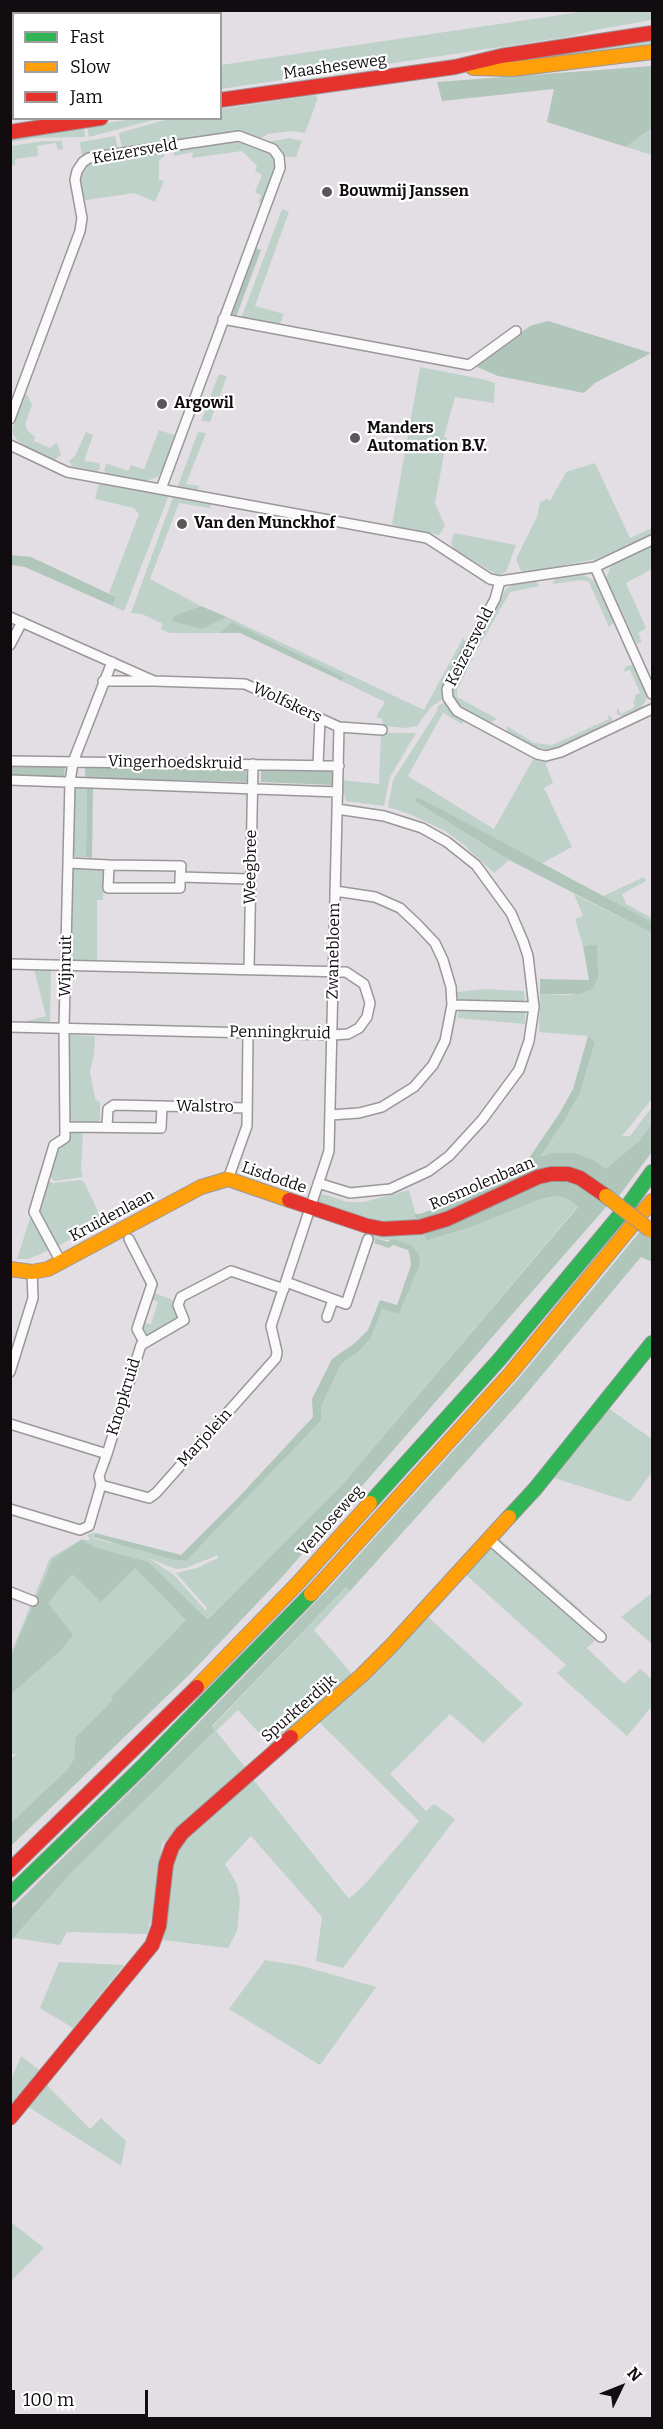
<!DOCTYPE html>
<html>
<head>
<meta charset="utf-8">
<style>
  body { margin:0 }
  #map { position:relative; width:663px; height:2429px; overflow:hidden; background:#e3dee3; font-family:Bitter,serif }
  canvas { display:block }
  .frame { position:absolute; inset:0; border:12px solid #100c10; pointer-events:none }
  .legend { position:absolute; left:12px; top:12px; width:210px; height:108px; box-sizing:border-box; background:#fff; border:2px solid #9f9e9f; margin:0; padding:8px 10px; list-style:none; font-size:18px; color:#100c10 }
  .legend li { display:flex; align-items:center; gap:12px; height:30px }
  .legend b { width:30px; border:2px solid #9f9e9f }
  .north { position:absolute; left:591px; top:2357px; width:60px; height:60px; -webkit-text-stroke:4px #fff; paint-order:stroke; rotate:47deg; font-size:16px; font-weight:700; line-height:24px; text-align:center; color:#100c10 }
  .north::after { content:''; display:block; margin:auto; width:21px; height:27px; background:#100c10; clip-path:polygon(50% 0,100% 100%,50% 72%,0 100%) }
  .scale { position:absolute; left:12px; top:2390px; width:136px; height:27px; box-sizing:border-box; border:3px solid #100c10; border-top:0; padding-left:8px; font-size:18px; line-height:21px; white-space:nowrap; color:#100c10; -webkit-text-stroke:4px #fff; paint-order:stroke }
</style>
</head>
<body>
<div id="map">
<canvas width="663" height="2429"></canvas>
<div class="frame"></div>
<ul class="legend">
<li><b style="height:8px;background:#30b455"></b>Fast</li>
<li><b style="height:8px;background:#ff9f0a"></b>Slow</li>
<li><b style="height:8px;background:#e5322d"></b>Jam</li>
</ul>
<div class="north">N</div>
<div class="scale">100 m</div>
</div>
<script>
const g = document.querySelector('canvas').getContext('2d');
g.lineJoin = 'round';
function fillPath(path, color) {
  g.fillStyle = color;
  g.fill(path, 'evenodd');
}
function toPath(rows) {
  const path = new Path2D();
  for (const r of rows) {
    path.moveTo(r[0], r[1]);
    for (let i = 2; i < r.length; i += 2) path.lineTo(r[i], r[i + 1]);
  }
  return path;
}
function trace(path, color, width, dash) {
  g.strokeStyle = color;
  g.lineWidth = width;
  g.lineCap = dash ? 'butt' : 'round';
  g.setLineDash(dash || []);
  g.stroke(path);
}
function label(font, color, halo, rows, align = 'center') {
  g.font = font + ' Bitter,serif';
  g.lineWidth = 4.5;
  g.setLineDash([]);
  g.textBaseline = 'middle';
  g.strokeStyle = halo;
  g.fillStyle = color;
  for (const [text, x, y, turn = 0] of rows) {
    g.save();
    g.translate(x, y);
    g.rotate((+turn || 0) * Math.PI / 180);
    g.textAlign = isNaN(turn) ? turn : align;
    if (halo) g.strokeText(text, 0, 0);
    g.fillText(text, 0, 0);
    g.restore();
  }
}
const green = toPath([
  [594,10,652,11,652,20,600,29,567,37,221,89,221,65],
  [652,38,652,48,585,58,496,64],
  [315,95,318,98,305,133,291,131,268,134,260,139,253,135,228,132,122,149,119,133,161,121,172,119,220,118,221,109],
  [132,119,157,119,89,137,87,126],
  [84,127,85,137,33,138,11,142,11,139],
  [652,128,652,155,626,147],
  [115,136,118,149,82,157,80,142],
  [290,138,302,141,296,157,284,157,277,146,268,142],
  [238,140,270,152,276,159,276,167,262,203,258,203,261,195,255,192,262,175,255,171,257,166,242,151,192,158,193,152,174,156,173,154,175,150],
  [44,141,62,141,63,149,58,150,56,143,37,146,38,156,15,159,15,165,11,165,11,146],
  [162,153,165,156,159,160,159,180,164,181,155,202,134,193,86,200,83,196,80,178,84,168,90,162],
  [282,209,289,212,255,306,284,314,279,326,241,319],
  [420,367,482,379,495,383,494,403,455,397,444,437,447,438,435,503,445,526,439,535,392,525],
  [219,374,227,376,210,422,201,421],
  [27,394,32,405,25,424,27,430,35,437,34,441,50,448,57,443,61,455,53,461,21,444,13,435,12,430,23,397],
  [159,430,177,436,164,468,158,477,146,481,108,475,104,471,106,463,128,471,131,465,144,469],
  [86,432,93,435,84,461,99,463,100,469,96,471,72,466,69,461,75,456],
  [198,432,206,433,186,484,199,486,198,491,178,486],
  [595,463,630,538,652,528,652,534,597,559,533,571,521,571,516,559,537,517,540,502,547,499,550,501,566,472],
  [99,484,169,495,124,611,113,606,116,597,109,593,139,514,134,508,95,499],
  [173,497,211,503,210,508,179,503,150,579,201,606,176,615,202,629,227,617,424,710,463,638,467,643,444,685,444,698,431,707,417,726,406,728,383,726,382,719,376,717,385,702,342,681,343,677,232,622,220,633,170,633,161,629,163,624,142,614,131,613],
  [454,533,516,545,506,572,498,575,454,550,451,542],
  [652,546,652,569,626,583,646,628,638,633,642,642,637,644,606,578,611,566],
  [582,574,595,581,614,622,609,627,589,582,582,580,552,584,556,578],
  [535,581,540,586,510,592,477,650,475,646,505,590,515,583],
  [468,658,473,658,457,690,457,697,497,719,490,723,461,707,453,699,452,688],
  [631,665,635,668,646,690,647,698,640,710,623,717,617,714,617,709,618,708,621,714,635,707,633,701,635,700,635,695,640,693,630,670,624,672,625,667],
  [445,702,452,711,465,719,462,724,443,713,408,776,494,829,535,756,547,759,546,765,553,783,544,788,572,847,541,864,418,797,413,800,509,860,494,873,463,844,445,831,412,815,388,807,393,780,437,711,438,706],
  [607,714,612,718,612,722,608,726,553,750,537,749,507,733,507,726,534,743,552,745,609,719],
  [381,733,416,733,390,777,384,806,346,801,341,780,379,784],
  [74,788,87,788,86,857,75,857,73,854],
  [74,868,102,869,105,872,103,900,97,900,97,960,73,960,70,956,71,872],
  [644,877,646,881,622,894,626,904,652,918,652,922,603,896],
  [574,894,652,933,652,1099,622,1136,630,1136,652,1107,652,1123,640,1140,606,1169,539,1158,566,1118,580,1093,595,1042,588,1036,539,1032,540,994,568,995,588,992,597,944,583,946,575,919,583,916],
  [34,969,51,970,50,1024,27,1023,27,1021,46,1016],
  [485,989,524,991,525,1000,522,1002,462,1001,458,998,457,992],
  [460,1009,523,1011,525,1013,525,1024,457,1018],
  [69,1035,95,1036,94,1055,90,1072,95,1099,100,1102,100,1120,96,1123,72,1122,68,1118],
  [72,1132,83,1133,81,1170,83,1177,54,1181,50,1176,57,1146],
  [81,1180,84,1182,103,1222,56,1247,39,1216,38,1209,47,1181,53,1183],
  [409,1190,418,1223,381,1225,318,1205,317,1199,317,1195,320,1196,323,1194,347,1202,364,1202],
  [558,1196,568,1199,578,1206,341,1486,211,1618,63,1775,11,1823,11,1758,16,1755,11,1753,11,1653,50,1558,81,1540,90,1540,87,1535,94,1532,93,1538,111,1543,132,1544,138,1550,186,1561,321,1421,321,1407,341,1364,358,1352,371,1338,382,1309,399,1314,420,1265,411,1245,376,1238,375,1240,367,1238,367,1230,424,1229,427,1241,471,1227,541,1199],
  [218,1555,218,1558,197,1568,176,1573,207,1608,206,1611,174,1575,150,1559,176,1569,186,1568],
  [31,1215,50,1250,28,1259,17,1259],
  [154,1293,171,1299,179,1313,178,1319,147,1336,143,1329,145,1323,151,1324,158,1302,152,1299],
  [608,1408,652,1439,652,1472,630,1502,554,1478,500,1539,582,1611,577,1615,497,1540],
  [491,1546,598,1638,587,1648,624,1684,640,1669,652,1679,652,1706,627,1736,557,1673,566,1665,465,1574],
  [346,1587,350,1591,314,1630,352,1674,271,1746,238,1710,216,1731,246,1768,162,1844,152,1916,147,1934,67,1932,60,1945,14,1938,72,1872,215,1731,212,1727],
  [652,1593,652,1644,621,1617],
  [427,1616,523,1704,483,1743,450,1714,390,1774,426,1811,434,1804,455,1819,343,1968,316,1961,322,1917,251,1836,225,1864,237,1884,240,1900,237,1931,228,1948,163,1940,176,1849,185,1838,252,1778,349,1899,367,1882,419,1821,318,1721],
  [265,1960,302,1966,376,1987,320,2065,229,2009],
  [59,1962,124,1965,73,2028,40,2008],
  [21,2056,41,2071,11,2110,11,2080],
  [45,2083,90,2129,101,2118,126,2141,121,2166,27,2106],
  [11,2222,44,2248,11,2281,10,2281]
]);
const forest = toPath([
  [652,66,652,128,626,147,547,122,554,89,442,101,437,82],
  [255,248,261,250,236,317,230,315],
  [548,321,651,353,595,383,584,393,498,376,475,366,530,326],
  [10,555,31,557,116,597,113,606,25,567,11,565],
  [201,606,227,617,202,629,172,621,176,615],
  [232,622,344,677,342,681,240,633,220,633],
  [11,766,65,766,64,778,11,776],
  [85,766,246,769,247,782,85,778],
  [261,769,332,771,332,785,261,782],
  [87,788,93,789,92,858,86,857],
  [418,797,652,922,652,933,509,860,413,800],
  [597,944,598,977,593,989,580,994,540,994,540,979,589,980,583,946],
  [588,1036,595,1042,580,1093,566,1118,540,1157,553,1153,574,1153,593,1160,606,1169,640,1140,652,1123,652,1152,616,1200,572,1171,418,1223,414,1214,420,1214,449,1203,523,1167,559,1114,573,1089],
  [553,1179,572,1180,594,1193,607,1206,283,1576,191,1673,11,1846,11,1823,67,1770,75,1758,75,1738,113,1700,111,1697,186,1620,135,1568,101,1602,72,1574,48,1603,73,1635,62,1649,11,1694,11,1656,53,1559,82,1539,94,1547,148,1562,208,1620,341,1486,578,1207,568,1199,557,1196,541,1199,471,1227,426,1241,424,1229],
  [642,1229,652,1238,652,1262,641,1257,517,1405,350,1591,346,1587,212,1726,215,1731,72,1872,11,1941,11,1909,177,1745,329,1588,520,1377],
  [376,1238,388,1242,392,1239,411,1245,419,1254,420,1265,399,1314,382,1309,371,1338,358,1352,341,1364,321,1407,321,1421,186,1561,171,1559,93,1537,95,1533,181,1555,238,1498,313,1417,312,1399,332,1359,355,1343,368,1330,380,1300,397,1305,411,1265,410,1256,408,1250,393,1245,389,1248,374,1243]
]);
const street = toPath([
  [223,319,469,365,516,331],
  [10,419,80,231,82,218,75,180,77,171,83,162,89,158,239,136,273,149,279,157,280,168,161,489],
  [10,445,67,472,427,538,490,579,500,581,595,567,652,540],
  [595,567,652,694],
  [500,581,495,599,447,689,448,698,457,711,537,754,546,756,561,752,652,709],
  [10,617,154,681,245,684,339,727,382,730],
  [10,645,22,622],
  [103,681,152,681],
  [10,761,339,766],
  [318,765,320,719],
  [10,780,338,792],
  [68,863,109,865,108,888,180,888,180,877,250,879],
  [109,865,181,866,180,877],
  [10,964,346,972,364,984,370,1003,367,1017,359,1028,348,1034,333,1035,10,1027],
  [249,969,253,764],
  [452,1005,534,1007],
  [330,1115,359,1113,382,1107,414,1087,433,1065,445,1041,452,1005,451,987,443,960,435,943,418,925,400,908,375,897,335,891],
  [107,1126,108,1109,114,1105,247,1108],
  [65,1127,161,1128,162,1106],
  [228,1179,247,1126,248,1033],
  [318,1183,350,1193,390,1189,429,1171,449,1156,482,1120,519,1070,529,1041,534,1007,528,956,523,941,511,913,476,865,447,842,422,828,384,816,337,809],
  [129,1239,152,1284,137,1329,144,1342],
  [61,1262,34,1212,54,1145,65,1138,64,1028,70,782,73,762,112,662],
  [286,1282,346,1304,368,1239],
  [327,1317,333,1300],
  [10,1372,33,1298,32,1272],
  [10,1424,107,1454,99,1476,101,1485,149,1498,156,1493,276,1358,277,1352,271,1326,329,1151,339,727],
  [107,1454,141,1345,184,1320,178,1305,181,1297,231,1271,284,1289],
  [10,1509,80,1530,89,1526,101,1485],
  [490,1540,601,1637],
  [10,1592,33,1601]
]);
const fast = toPath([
  [370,1503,499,1360,629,1204,652,1172],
  [509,1517,535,1489,652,1343],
  [10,1895,141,1768,311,1594]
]);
const slow = toPath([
  [473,68,513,69,652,52],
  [10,1269,32,1272,48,1269,201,1187,228,1179,289,1200],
  [311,1594,510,1374,652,1201],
  [197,1687,298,1583,370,1503],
  [291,1737,361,1676,391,1646,509,1517]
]);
const jam = toPath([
  [220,100,455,67,501,56,652,33],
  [10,132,101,118],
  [289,1200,367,1226,383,1229,420,1227,447,1219,538,1177,551,1174,568,1174,580,1178,606,1196],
  [10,1870,197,1687],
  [10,2118,152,1945,159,1926,166,1864,172,1847,182,1833,291,1737]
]);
const slowBridge = toPath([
  [606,1196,650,1230]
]);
const markers = [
  [327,192,6,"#5a565a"],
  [162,404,6,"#5a565a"],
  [355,438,6,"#5a565a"],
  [182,524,6,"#5a565a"]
];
const streetNames = [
  ["Maasheseweg",335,67,-8],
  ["Keizersveld",135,152,-10],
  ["Keizersveld",470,647,-63],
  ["Wolfskers",287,703,25],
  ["Vingerhoedskruid",175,763,1],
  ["Weegbree",251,867,-89],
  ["Zwanebloem",334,951,-89],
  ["Wijnruit",66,966,-89],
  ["Penningkruid",280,1033,1],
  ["Walstro",205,1107,1],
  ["Lisdodde",274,1178,19],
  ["Rosmolenbaan",482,1184,-23],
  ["Kruidenlaan",112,1216,-28],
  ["Knopkruid",124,1397,-73],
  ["Marjolein",205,1438,-48],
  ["Venloseweg",331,1521,-48],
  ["Spurkterdijk",299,1709,-41]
];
const poiNames = [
  ["Bouwmij Janssen",339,192],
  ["Argowil",174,404],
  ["Manders",367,429],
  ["Automation B.V.",367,447],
  ["Van den Munckhof",194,524]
];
fillPath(green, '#bfd2c9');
fillPath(forest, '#b0c6bb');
trace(street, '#9a969a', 12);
trace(fast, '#9a969a', 16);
trace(slow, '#9a969a', 16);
trace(jam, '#9a969a', 16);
trace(street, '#fbfafb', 9);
trace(fast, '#30b455', 14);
trace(slow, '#ff9f0a', 14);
trace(jam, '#e5322d', 14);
trace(slowBridge, '#9a969a', 16, []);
trace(slowBridge, '#ff9f0a', 14);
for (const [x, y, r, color] of markers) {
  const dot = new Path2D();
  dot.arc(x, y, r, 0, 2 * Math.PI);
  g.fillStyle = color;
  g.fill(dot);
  trace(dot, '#fff', 2);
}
label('16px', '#100c10', '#fff', streetNames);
label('bold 16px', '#100c10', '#fff', poiNames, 'left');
</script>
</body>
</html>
